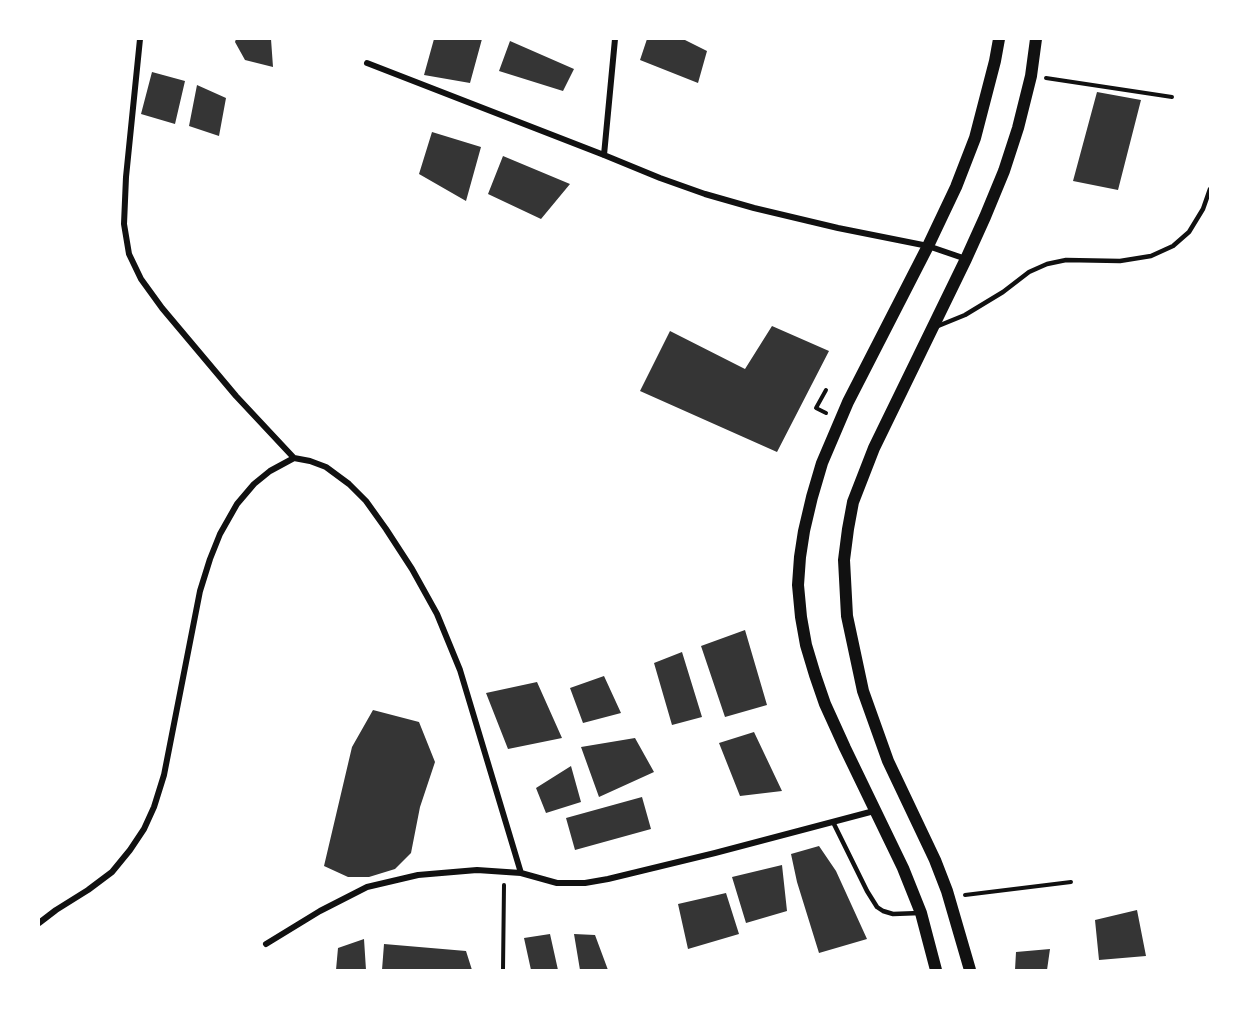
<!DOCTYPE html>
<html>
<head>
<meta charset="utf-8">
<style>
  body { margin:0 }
  #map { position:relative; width:1249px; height:1009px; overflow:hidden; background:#fff; font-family:Lato,sans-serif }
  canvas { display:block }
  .frame { position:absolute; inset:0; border:40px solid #fff; pointer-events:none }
</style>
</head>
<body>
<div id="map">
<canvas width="1249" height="1009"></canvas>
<div class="frame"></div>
</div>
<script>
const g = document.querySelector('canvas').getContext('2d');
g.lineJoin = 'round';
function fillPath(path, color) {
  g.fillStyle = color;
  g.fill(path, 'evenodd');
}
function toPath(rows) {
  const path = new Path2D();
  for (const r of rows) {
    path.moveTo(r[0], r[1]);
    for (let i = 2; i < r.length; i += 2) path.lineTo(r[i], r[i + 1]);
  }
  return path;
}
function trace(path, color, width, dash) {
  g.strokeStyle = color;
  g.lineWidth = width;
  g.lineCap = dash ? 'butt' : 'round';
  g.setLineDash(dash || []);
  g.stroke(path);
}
const building = toPath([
  [236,39,271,39,273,67,245,60,235,42],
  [434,39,482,39,470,83,424,75],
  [647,39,683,39,707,51,698,83,640,60],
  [510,41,574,69,563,91,499,71],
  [152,72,185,81,175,124,141,114],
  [197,85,226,98,219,136,189,126],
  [1097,92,1141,100,1118,190,1073,181],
  [432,132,481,147,466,201,419,174],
  [503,156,570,184,541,219,488,194],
  [772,326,829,351,777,452,640,391,670,331,745,369],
  [745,630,767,705,725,717,701,646],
  [682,652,702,717,672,725,654,663],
  [604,676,621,713,583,723,570,688],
  [537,682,562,738,508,749,486,693],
  [373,710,419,722,435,762,420,807,411,853,395,869,369,877,348,877,324,866,352,747],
  [754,732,782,791,740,796,719,743],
  [635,738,654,772,599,797,581,747],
  [571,766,581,802,546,813,536,788],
  [642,797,651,829,575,850,566,818],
  [819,846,836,871,867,939,819,953,797,882,791,854],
  [782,865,787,911,746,923,732,877],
  [726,893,739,934,688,949,678,904],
  [1137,910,1146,956,1099,960,1095,920],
  [550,934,558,970,531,970,524,938],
  [574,934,595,935,608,970,580,970],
  [364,939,366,970,336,970,338,948],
  [384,944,466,951,472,970,382,970],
  [1050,949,1047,970,1015,970,1016,952]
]);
const path = toPath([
  [1046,78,1172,97],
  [826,413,816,408,826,390],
  [965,895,1071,882],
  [503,970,504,885]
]);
const service = toPath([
  [938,326,965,315,1003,292,1029,272,1047,264,1066,260,1120,261,1151,256,1173,246,1189,232,1203,209,1210,189],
  [833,822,867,891,877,907,883,911,893,914,920,913]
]);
const minor = toPath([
  [140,39,126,177,124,224,129,254,141,279,162,308,236,396,294,458],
  [367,63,604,155,660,178,705,194,754,208,838,228,928,246,966,259],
  [604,155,615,39],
  [39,923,56,910,88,890,112,872,130,850,144,829,154,807,164,775,200,591,210,559,220,534,237,504,254,484,270,471,294,458,310,461,326,467,349,484,366,501,386,529,412,569,437,614,460,670,521,873],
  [266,944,320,911,367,887,418,875,477,870,521,873,557,883,585,883,608,879,715,853,874,811]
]);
const secondary = toPath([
  [936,970,921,913,903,868,845,748,825,704,815,675,806,645,801,617,798,585,800,557,804,531,812,497,822,463,848,402,928,246,956,187,975,138,995,61,999,39],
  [970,970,947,891,935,860,888,761,863,691,847,616,844,560,848,529,853,502,874,448,966,259,985,217,1004,171,1018,128,1031,76,1036,39]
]);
fillPath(building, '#353535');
trace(path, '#111', 4);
trace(service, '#111', 4.5);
trace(minor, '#111', 6);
trace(secondary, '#111', 12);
</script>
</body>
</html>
